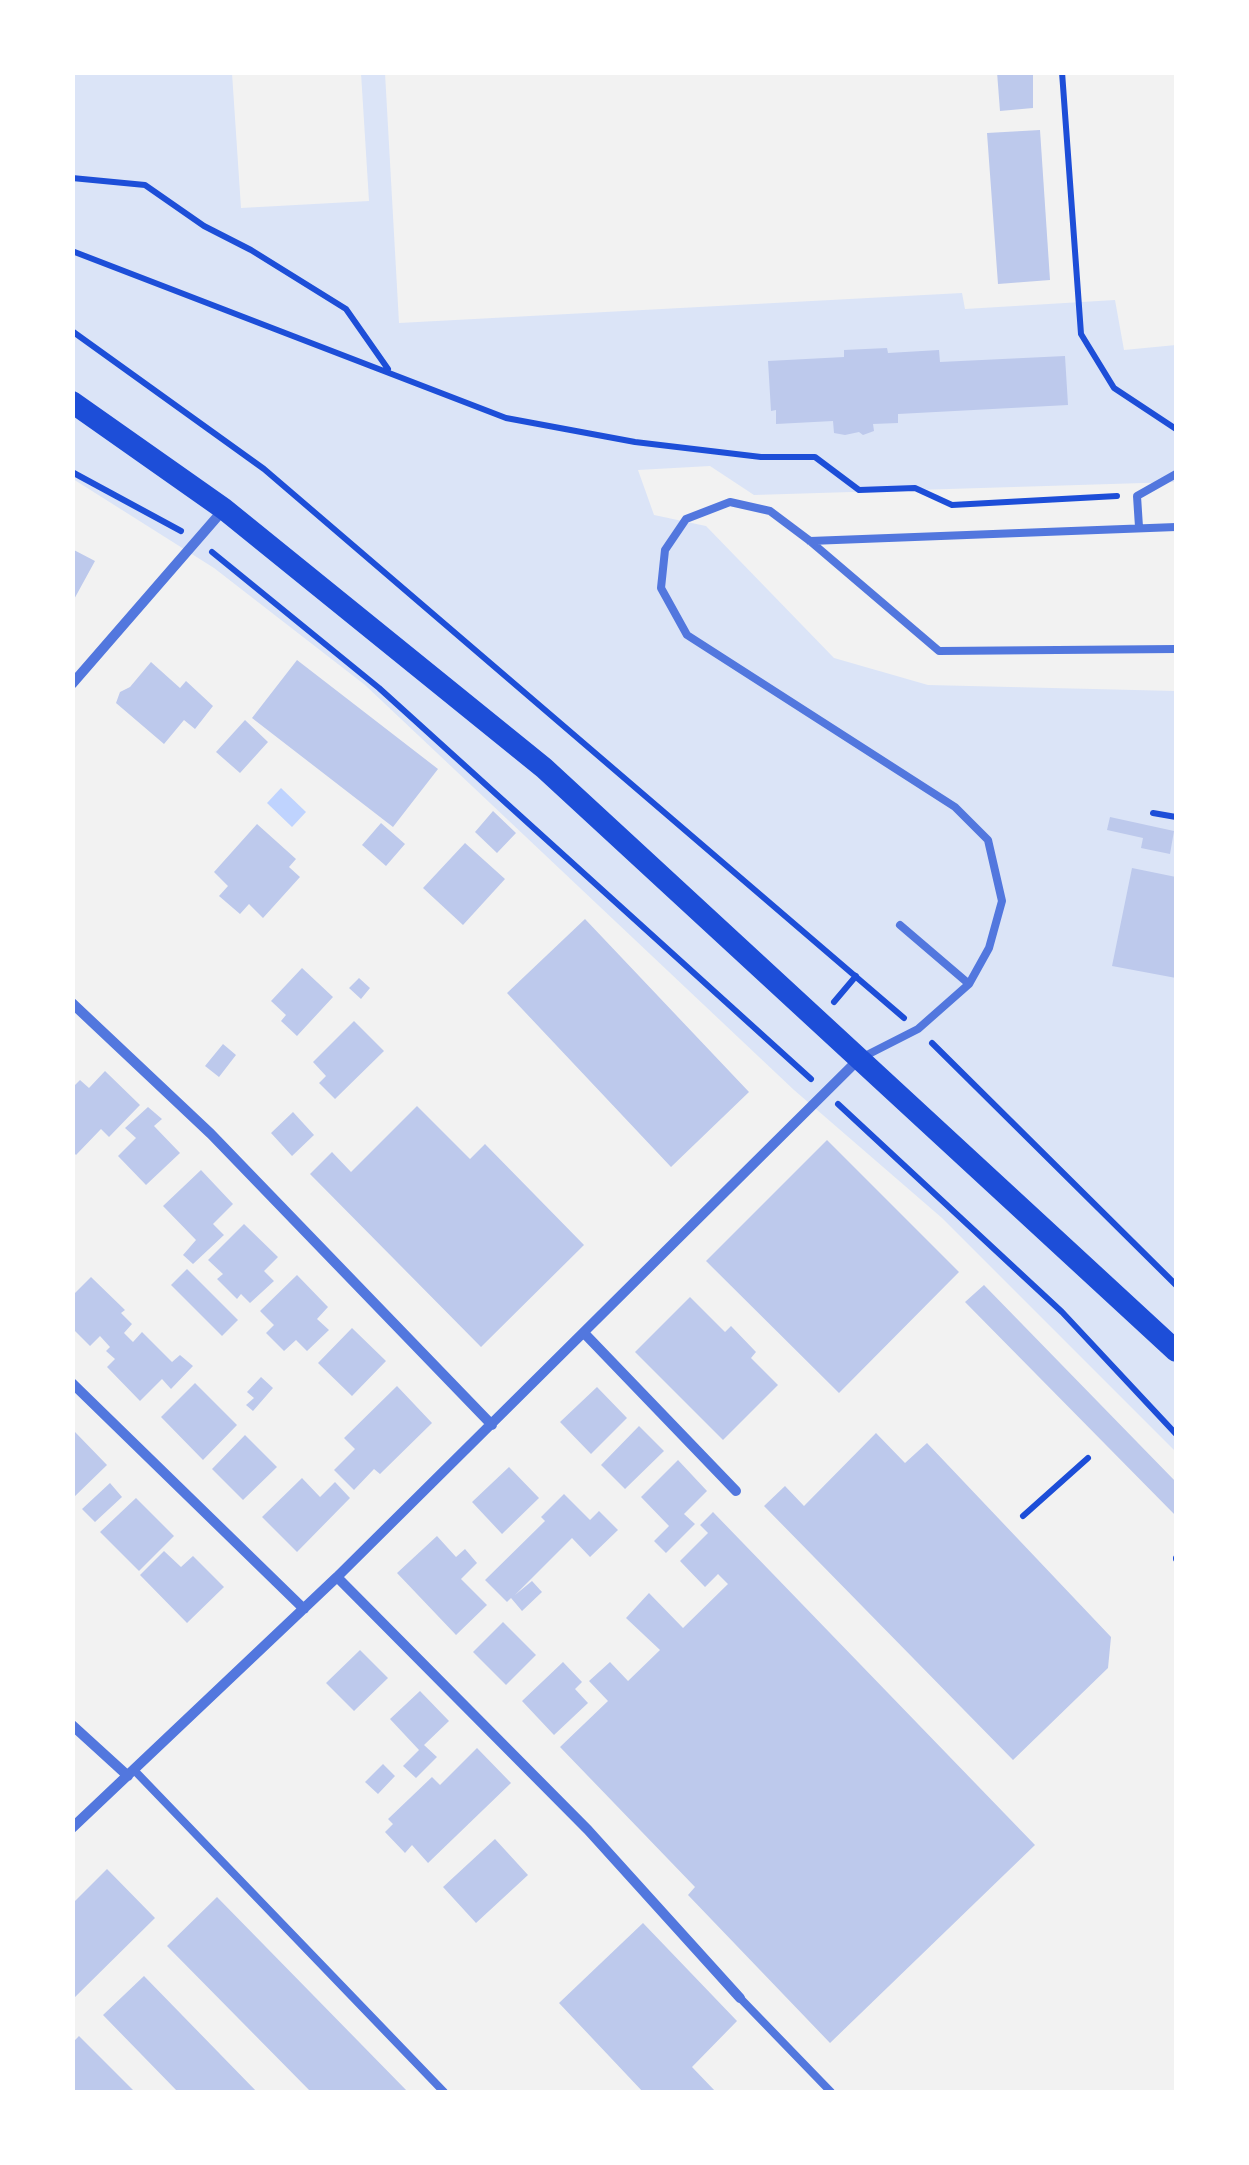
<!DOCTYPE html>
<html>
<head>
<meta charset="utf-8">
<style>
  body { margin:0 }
  #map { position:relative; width:1249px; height:2165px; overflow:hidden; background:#f2f2f2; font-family:Cabin,sans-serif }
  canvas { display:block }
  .frame { position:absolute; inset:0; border:75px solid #fff; pointer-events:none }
</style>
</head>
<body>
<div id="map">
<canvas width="1249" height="2165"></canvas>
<div class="frame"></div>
</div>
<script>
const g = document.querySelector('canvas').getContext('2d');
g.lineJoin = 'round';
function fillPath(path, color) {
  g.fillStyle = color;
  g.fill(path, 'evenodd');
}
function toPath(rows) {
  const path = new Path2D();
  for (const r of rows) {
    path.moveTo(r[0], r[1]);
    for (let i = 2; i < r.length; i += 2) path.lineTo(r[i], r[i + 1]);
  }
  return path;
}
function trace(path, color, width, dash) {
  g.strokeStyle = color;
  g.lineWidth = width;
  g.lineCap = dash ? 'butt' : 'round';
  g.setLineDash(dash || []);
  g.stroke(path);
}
const green = toPath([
  [72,73,232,73,241,208,369,201,361,73,385,73,399,323,962,293,965,309,1115,300,1124,350,1176,345,1176,482,754,495,710,466,638,470,654,515,706,526,834,658,928,685,1176,691,1176,1452,942,1218,794,1090,365,685,214,568,73,479]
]);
const water = toPath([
  [281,788,306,812,292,827,267,803]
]);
const building = toPath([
  [997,72,1033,72,1033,108,1000,111],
  [1040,130,1050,280,998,284,987,133],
  [887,348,888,353,939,350,940,362,1065,356,1068,405,898,414,898,423,873,424,874,431,863,435,859,432,845,435,834,433,833,421,776,424,776,410,771,411,768,361,844,357,844,350],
  [72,549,95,561,72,603],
  [297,660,438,769,393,827,252,718],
  [151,662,180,688,186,681,213,706,195,729,184,720,164,744,116,703,120,692,130,687],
  [245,720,268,742,240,773,216,752],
  [493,811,516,833,497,853,475,832],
  [1110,817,1174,831,1170,854,1141,848,1143,838,1107,830],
  [381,823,405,844,386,866,362,845],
  [257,824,296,859,289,867,300,877,263,918,249,904,240,914,219,896,228,886,214,872],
  [465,843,505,879,463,925,423,888],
  [1132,868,1176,877,1176,978,1112,966],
  [585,919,749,1092,671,1167,507,993],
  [302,968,333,997,297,1036,281,1021,286,1015,271,1001],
  [359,978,370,988,361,999,349,988],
  [354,1021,384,1051,335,1099,319,1083,326,1076,313,1062],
  [223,1044,236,1055,219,1077,205,1066],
  [105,1071,140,1105,109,1137,101,1129,76,1155,72,1151,72,1088,80,1080,89,1088],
  [417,1106,470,1159,485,1144,584,1245,481,1347,310,1174,332,1152,351,1172],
  [148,1107,162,1119,154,1126,180,1153,146,1185,118,1156,136,1138,125,1128],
  [293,1112,314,1135,292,1156,271,1133],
  [827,1140,959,1272,839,1393,706,1261],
  [201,1170,233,1204,213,1224,224,1235,193,1264,183,1255,196,1240,163,1206],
  [244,1224,278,1257,264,1271,274,1281,250,1303,241,1294,237,1299,217,1279,223,1274,208,1260],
  [187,1269,238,1320,222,1336,171,1285],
  [297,1275,328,1307,317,1319,329,1330,307,1351,296,1340,284,1351,266,1333,274,1325,260,1311],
  [91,1277,125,1310,121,1313,132,1324,124,1333,133,1342,142,1332,172,1362,180,1355,193,1366,171,1389,162,1379,140,1401,107,1367,115,1359,106,1351,110,1347,100,1336,90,1346,72,1328,72,1296],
  [984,1285,1176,1482,1176,1516,965,1302],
  [690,1297,725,1332,731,1326,756,1352,751,1358,778,1385,723,1440,635,1352],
  [352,1328,386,1361,352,1396,318,1363],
  [261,1377,273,1388,253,1411,246,1405,254,1398,247,1392],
  [195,1383,237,1425,203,1460,161,1417],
  [397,1386,432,1423,380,1474,374,1469,354,1490,334,1470,355,1449,344,1438],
  [597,1387,627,1418,591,1454,560,1422],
  [639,1426,664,1451,625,1489,601,1465],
  [75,1432,107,1465,72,1499,72,1435],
  [876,1433,905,1463,927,1443,1111,1637,1108,1668,1013,1760,764,1506,785,1486,804,1506],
  [245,1435,277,1467,243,1500,212,1469],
  [678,1460,707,1491,684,1514,695,1524,666,1553,654,1541,669,1526,641,1497],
  [509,1467,539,1498,502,1534,472,1502],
  [302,1478,320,1497,335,1482,350,1498,297,1552,262,1517],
  [110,1483,122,1497,95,1522,82,1509],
  [564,1494,590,1520,599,1511,618,1530,590,1557,572,1538,515,1595,532,1581,542,1592,522,1611,511,1598,507,1602,485,1580,545,1521,541,1517],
  [136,1498,174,1536,139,1571,100,1532],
  [713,1512,1035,1845,830,2043,688,1895,695,1887,560,1747,608,1701,589,1681,610,1662,628,1681,660,1650,626,1618,649,1593,683,1628,728,1584,718,1574,705,1587,680,1561,708,1533,700,1525],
  [437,1536,456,1557,465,1549,477,1563,461,1579,487,1605,456,1635,397,1573],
  [164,1551,181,1567,193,1556,224,1587,187,1623,140,1575],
  [503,1622,536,1655,506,1685,473,1652],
  [360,1650,388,1678,354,1711,326,1683],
  [563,1662,582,1682,575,1689,588,1703,554,1735,522,1701],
  [420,1691,449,1721,424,1745,437,1757,416,1778,403,1766,419,1750,390,1719],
  [477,1748,511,1783,428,1863,412,1845,405,1853,385,1832,393,1824,388,1819,432,1777,440,1785],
  [383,1764,395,1776,378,1794,365,1782],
  [495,1839,528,1875,476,1923,443,1887],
  [107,1869,155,1918,72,2000,72,1904],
  [217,1897,408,2092,311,2092,167,1946],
  [643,1923,737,2021,692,2067,716,2092,643,2092,559,2003],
  [144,1976,257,2092,178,2092,103,2015],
  [79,2036,135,2092,72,2092,72,2043]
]);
const path = toPath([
  [1062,72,1081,334,1114,388,1176,429],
  [72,178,145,185,204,226,251,250,346,309,388,369],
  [72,251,506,418,635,442,761,457,815,457,859,490,915,488,952,505,1117,496],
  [72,331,264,469,904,1018],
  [72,472,181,531],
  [212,552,379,688,811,1079],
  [1153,813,1176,817],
  [834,1002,856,976],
  [932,1043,1176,1285],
  [838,1104,1062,1312,1176,1434],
  [1023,1516,1088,1458],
  [1176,1559,1176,1558]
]);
const service = toPath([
  [1139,527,1137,496,1176,474],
  [810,541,1176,527],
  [900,925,969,984],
  [861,1058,918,1029,969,984,989,948,1002,901,988,840,955,807,687,635,661,588,665,550,686,519,730,502,770,511,810,541,939,651,1176,649],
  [134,1770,444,2092],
  [740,1998,831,2092]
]);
const minor = toPath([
  [72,684,224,509],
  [72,1003,211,1134,492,1425],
  [585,1334,736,1491],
  [72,1383,304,1609],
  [337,1577,588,1830,740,1998],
  [72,1725,128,1776],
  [72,1828,337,1577,860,1058]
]);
const primary = toPath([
  [72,402,224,509,544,768,1176,1351]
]);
fillPath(green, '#dbe4f7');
fillPath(water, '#bfd3fe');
fillPath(building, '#bdc9ec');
trace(path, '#1d4ed8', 6);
trace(service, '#5277de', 8);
trace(minor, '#5277de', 10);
trace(primary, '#1d4ed8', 22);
</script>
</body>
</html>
